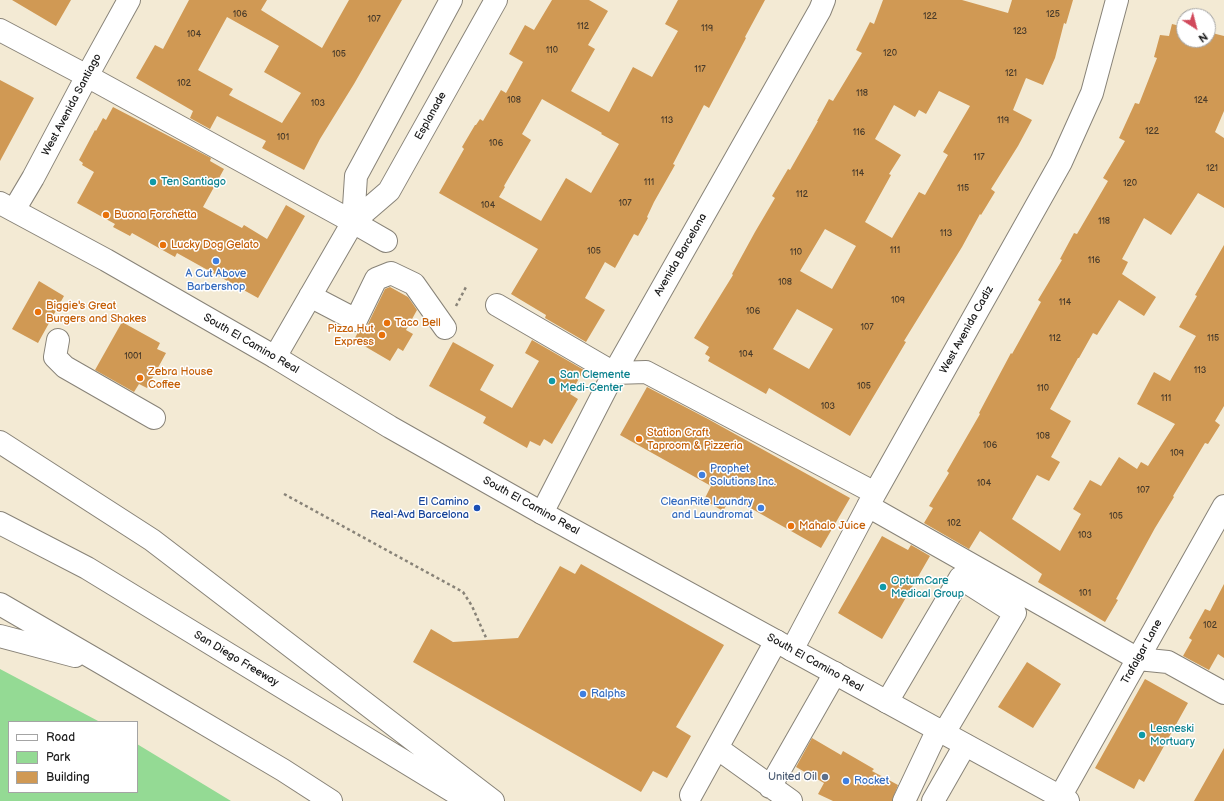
<!DOCTYPE html>
<html>
<head>
<meta charset="utf-8">
<style>
  body { margin:0 }
  #map { position:relative; width:1224px; height:801px; overflow:hidden; background:#f3ead4; font-family:"Balsamiq Sans",sans-serif }
  canvas { display:block }
  .legend { position:absolute; left:8px; top:721px; width:130px; height:72px; box-sizing:border-box; background:#fff; border:1px solid #a4a4a4; margin:0; padding:5px 7px; list-style:none; font-size:12px; color:#1c1c1c }
  .legend li { display:flex; align-items:center; gap:8px; height:20px }
  .legend b { width:20px; border:1px solid #a4a4a4 }
  .north { position:absolute; left:1176px; top:8px; width:40px; height:40px; box-sizing:border-box; background:#fff; border:1px solid #a4a4a4; border-radius:50%; rotate:144deg; font-size:11px; font-weight:700; line-height:16px; text-align:center; color:#1c1c1c }
  .north::after { content:''; display:block; margin:auto; width:14px; height:18px; background:#d1495b; clip-path:polygon(50% 0,100% 100%,50% 72%,0 100%) }
</style>
</head>
<body>
<div id="map">
<canvas width="1224" height="801"></canvas>
<ul class="legend">
<li><b style="height:5px;background:#fff"></b>Road</li>
<li><b style="height:11px;background:#94da94"></b>Park</li>
<li><b style="height:11px;background:#d09954"></b>Building</li>
</ul>
<div class="north">N</div>
</div>
<script>
const g = document.querySelector('canvas').getContext('2d');
g.lineJoin = 'round';
function fillPath(path, color) {
  g.fillStyle = color;
  g.fill(path, 'evenodd');
}
function toPath(rows) {
  const path = new Path2D();
  for (const r of rows) {
    path.moveTo(r[0], r[1]);
    for (let i = 2; i < r.length; i += 2) path.lineTo(r[i], r[i + 1]);
  }
  return path;
}
function trace(path, color, width, dash) {
  g.strokeStyle = color;
  g.lineWidth = width;
  g.lineCap = dash ? 'butt' : 'round';
  g.setLineDash(dash || []);
  g.stroke(path);
}
function label(font, color, halo, rows, align = 'center') {
  g.font = font + ' "Balsamiq Sans",sans-serif';
  g.lineWidth = 3;
  g.setLineDash([]);
  g.textBaseline = 'middle';
  g.strokeStyle = halo;
  g.fillStyle = color;
  for (const [text, x, y, turn = 0] of rows) {
    g.save();
    g.translate(x, y);
    g.rotate((+turn || 0) * Math.PI / 180);
    g.textAlign = isNaN(turn) ? turn : align;
    if (halo) g.strokeText(text, 0, 0);
    g.fillText(text, 0, 0);
    g.restore();
  }
}
const green = toPath([
  [0,669,100,722,9,722,9,792,137,792,137,744,231,801,0,801]
]);
const building = toPath([
  [12,0,71,0,56,26],
  [189,0,267,0,261,10,322,48,349,0,402,0,354,84,320,139,304,170,262,148,266,141,217,116,210,129,190,118,193,111,136,78,155,45,163,49],
  [227,17,279,46,264,72,301,93,282,123,229,95,233,89,198,70],
  [552,0,589,0,608,11,588,45,595,49,571,91,609,112,633,67,652,77,678,31,665,24,678,0,765,0,745,37,746,38,709,108,704,105,673,164,675,165,654,202,647,217,648,218,638,236,634,234,615,268,605,262,585,298,605,310,586,342,545,318,546,315,511,294,538,249,439,193,464,149,462,147,475,125,476,125,480,119,483,121,501,90,506,93,523,62,509,54,525,25,534,30],
  [542,99,602,133,601,134,619,144,591,193,566,178,541,221,499,197,505,187,504,186,531,140,522,134],
  [883,0,962,0,1008,13,1012,0,1073,0,1066,24,1064,23,1055,58,1043,85,1026,78,1013,110,1032,120,1018,146,991,189,995,192,981,215,980,214,962,247,904,341,906,342,850,436,769,388,766,394,708,361,710,357,705,354,709,347,694,338,733,275,732,274,755,232,775,198,772,196,788,169,790,170,818,121,817,121,829,99,833,101,862,53,856,50,870,22,874,24],
  [939,91,970,106,943,152,948,155,925,195,919,192,892,238,865,222,891,175,889,174,901,155,875,139,894,105,915,117,919,110,926,114],
  [825,229,856,246,832,289,800,271],
  [797,309,833,329,809,369,773,349],
  [1172,24,1184,27,1184,40,1208,40,1208,32,1224,36,1224,111,1215,132,1224,138,1224,208,1198,193,1171,235,1144,218,1122,259,1128,262,1122,274,1156,297,1144,316,1119,300,1097,335,1093,333,1079,358,1078,358,1050,409,1071,421,1051,457,1060,462,1049,481,1037,475,1012,519,1060,551,1081,514,1073,509,1090,480,1101,486,1119,457,1137,469,1141,462,1148,466,1175,424,1137,404,1154,372,1170,381,1196,336,1179,327,1197,296,1195,295,1224,245,1224,406,1215,421,1220,425,1208,444,1205,443,1173,496,1174,497,1155,528,1116,599,1118,600,1105,622,1038,582,1042,574,980,531,969,549,924,523,933,508,929,506,949,473,947,471,980,414,979,413,1011,353,1012,354,1041,302,1038,300,1062,260,1060,259,1074,233,1077,234,1108,181,1103,178,1125,141,1119,138,1135,103,1139,104,1157,58,1154,57,1160,35,1169,36],
  [0,80,34,98,0,161],
  [113,107,211,158,210,161,224,169,203,207,242,228,244,225,267,239,286,205,305,216,258,298,177,253,175,257,132,233,130,236,113,227,115,224,77,203,94,172,82,165,83,163,79,160,95,130,96,131,103,118,106,120],
  [39,281,64,296,38,343,12,329],
  [390,287,408,297,417,310,406,330,413,334,403,351,398,348,390,361,354,340,358,332,363,330,367,326,385,289],
  [122,322,160,343,157,349,166,353,147,388,139,384,134,392,95,370],
  [532,340,584,370,570,394,578,399,552,444,544,439,540,446,530,441,527,448,483,423,486,417,429,386,453,342,494,365,480,390,512,408,539,361,525,353],
  [647,387,708,419,850,498,821,548,731,497,723,511,704,500,711,486,620,435],
  [882,536,908,550,911,545,930,556,882,639,838,613],
  [581,564,724,645,676,727,691,736,667,778,653,771,641,792,413,662,431,629,453,642,518,638,560,566,575,574],
  [1224,584,1224,658,1218,654,1209,670,1183,656,1192,640,1189,638,1205,609,1210,611],
  [1027,662,1061,684,1033,728,998,707],
  [1145,679,1188,703,1144,782,1139,779,1134,789,1095,768],
  [812,738,841,755,843,751,874,769,872,771,898,785,892,801,833,801,818,794,824,783,796,767],
  [1224,748,1224,801,1194,801]
]);
const path = toPath([
  [456,306,466,287],
  [284,494,463,592,472,606,487,640]
]);
const minor = toPath([
  [0,30,87,76,353,222,386,241],
  [14,210,33,178,87,76,129,0],
  [353,222,356,176,451,0],
  [310,296,356,320,376,279,391,273,414,284,445,328],
  [497,305,614,373,646,372,875,493],
  [58,340,55,357,65,367,154,418],
  [275,357,353,222,389,191,496,0],
  [868,506,1138,659,1168,662,1224,693],
  [542,513,614,373,820,10,824,0],
  [792,650,875,493,1061,162,1092,93,1117,0],
  [887,702,960,578,1015,613,944,733],
  [717,748,791,801],
  [770,787,835,673],
  [691,795,776,641],
  [1060,797,1224,506],
  [904,801,938,729],
  [933,801,965,745]
]);
const major = toPath([
  [0,203,106,260,275,357,390,427,542,513,1068,801]
]);
const highway = toPath([
  [0,442,152,540,493,801],
  [0,523,87,568,469,801],
  [0,604,105,665,283,770,331,801],
  [0,636,75,656]
]);
const markers = [
  [153,182,4,"#0f9aa8"],
  [106,215,4,"#e8710a"],
  [163,245,4,"#e8710a"],
  [216,261,4,"#3f7fe0"],
  [38,312,4,"#e8710a"],
  [387,323,4,"#e8710a"],
  [382,335,4,"#e8710a"],
  [140,378,4,"#e8710a"],
  [552,381,4,"#0f9aa8"],
  [639,439,4,"#e8710a"],
  [702,475,4,"#3f7fe0"],
  [477,508,4,"#1a4fb4"],
  [761,508,4,"#3f7fe0"],
  [791,526,4,"#e8710a"],
  [883,587,4,"#0f9aa8"],
  [583,694,4,"#3f7fe0"],
  [1142,735,4,"#0f9aa8"],
  [825,777,4,"#5c6f8a"],
  [846,781,4,"#3f7fe0"]
];
const numberNames = [
  ["106",240,15],
  ["125",1053,15],
  ["122",930,17],
  ["107",374,20],
  ["112",583,27],
  ["119",707,29],
  ["123",1020,32],
  ["104",194,35],
  ["110",552,51],
  ["120",890,54],
  ["105",339,55],
  ["117",700,70],
  ["121",1011,74],
  ["102",184,84],
  ["118",862,94],
  ["108",514,101],
  ["124",1201,101],
  ["103",318,104],
  ["113",667,121],
  ["119",1003,121],
  ["122",1152,132],
  ["116",859,133],
  ["101",283,138],
  ["106",496,144],
  ["117",979,158],
  ["121",1212,169],
  ["114",858,174],
  ["111",649,183],
  ["120",1130,184],
  ["115",963,189],
  ["112",802,195],
  ["107",625,204],
  ["104",488,206],
  ["118",1104,222],
  ["113",946,234],
  ["111",895,251],
  ["105",594,252],
  ["110",796,253],
  ["116",1094,261],
  ["108",785,283],
  ["109",898,301],
  ["114",1065,303],
  ["106",753,312],
  ["107",867,328],
  ["112",1055,339],
  ["115",1213,339],
  ["104",746,355],
  ["1001",133,357],
  ["113",1200,371],
  ["105",864,387],
  ["110",1043,389],
  ["111",1166,399],
  ["103",828,407],
  ["108",1043,437],
  ["106",990,446],
  ["109",1177,454],
  ["104",984,484],
  ["107",1143,491],
  ["105",1116,517],
  ["102",954,524],
  ["103",1085,536],
  ["101",1085,594],
  ["102",1210,626]
];
const streetNames = [
  ["West Avenida Santiago",72,105,-62],
  ["Esplanade",431,116,-61],
  ["Avenida Barcelona",681,255,-60],
  ["West Avenida Cadiz",967,330,-61],
  ["South El Camino Real",251,344,30],
  ["South El Camino Real",531,506,29],
  ["Trafalgar Lane",1142,652,-61],
  ["San Diego Freeway",236,659,31],
  ["South El Camino Real",815,663,29]
];
const cultureNames = [
  ["Ten Santiago",161,182],
  ["San Clemente",560,375],
  ["Medi-Center",560,388],
  ["OptumCare",891,581],
  ["Medical Group",891,594],
  ["Lesneski",1150,729],
  ["Mortuary",1150,742]
];
const foodNames = [
  ["Buona Forchetta",114,215],
  ["Lucky Dog Gelato",171,245],
  ["Biggie's Great",46,306],
  ["Burgers and Shakes",46,319],
  ["Taco Bell",395,323],
  ["Pizza Hut",374,329,"right"],
  ["Express",374,342,"right"],
  ["Zebra House",148,372],
  ["Coffee",148,385],
  ["Station Craft",647,433],
  ["Taproom & Pizzeria",647,446],
  ["Mahalo Juice",799,526]
];
const shopNames = [
  ["A Cut Above",216,274,"center"],
  ["Barbershop",216,287,"center"],
  ["Prophet",710,469],
  ["Solutions Inc.",710,482],
  ["CleanRite Laundry",753,502,"right"],
  ["and Laundromat",753,515,"right"],
  ["Ralphs",591,694],
  ["Rocket",854,781]
];
const transitNames = [
  ["El Camino",469,502],
  ["Real-Avd Barcelona",469,515]
];
const serviceNames = [
  ["United Oil",817,777]
];
fillPath(green, '#94da94');
fillPath(building, '#d09954');
trace(minor, '#888378', 24);
trace(major, '#888378', 24);
trace(highway, '#888378', 24);
trace(path, '#888378', 2.5, [3, 3]);
trace(minor, '#fff', 22);
trace(major, '#fff', 22);
trace(highway, '#fff', 22);
for (const [x, y, r, color] of markers) {
  const dot = new Path2D();
  dot.arc(x, y, r, 0, 2 * Math.PI);
  g.fillStyle = color;
  g.fill(dot);
  trace(dot, '#fff', 1.5);
}
label('9px', '#493b2a', null, numberNames);
label('11px', '#1c1c1c', '#fff', streetNames);
label('11px', '#0d838f', '#fff', cultureNames, 'left');
label('11px', '#c56008', '#fff', foodNames, 'left');
label('11px', '#366cbe', '#fff', shopNames, 'left');
label('11px', '#164399', '#fff', transitNames, 'right');
label('11px', '#4e5e75', '#fff', serviceNames, 'right');
</script>
</body>
</html>
